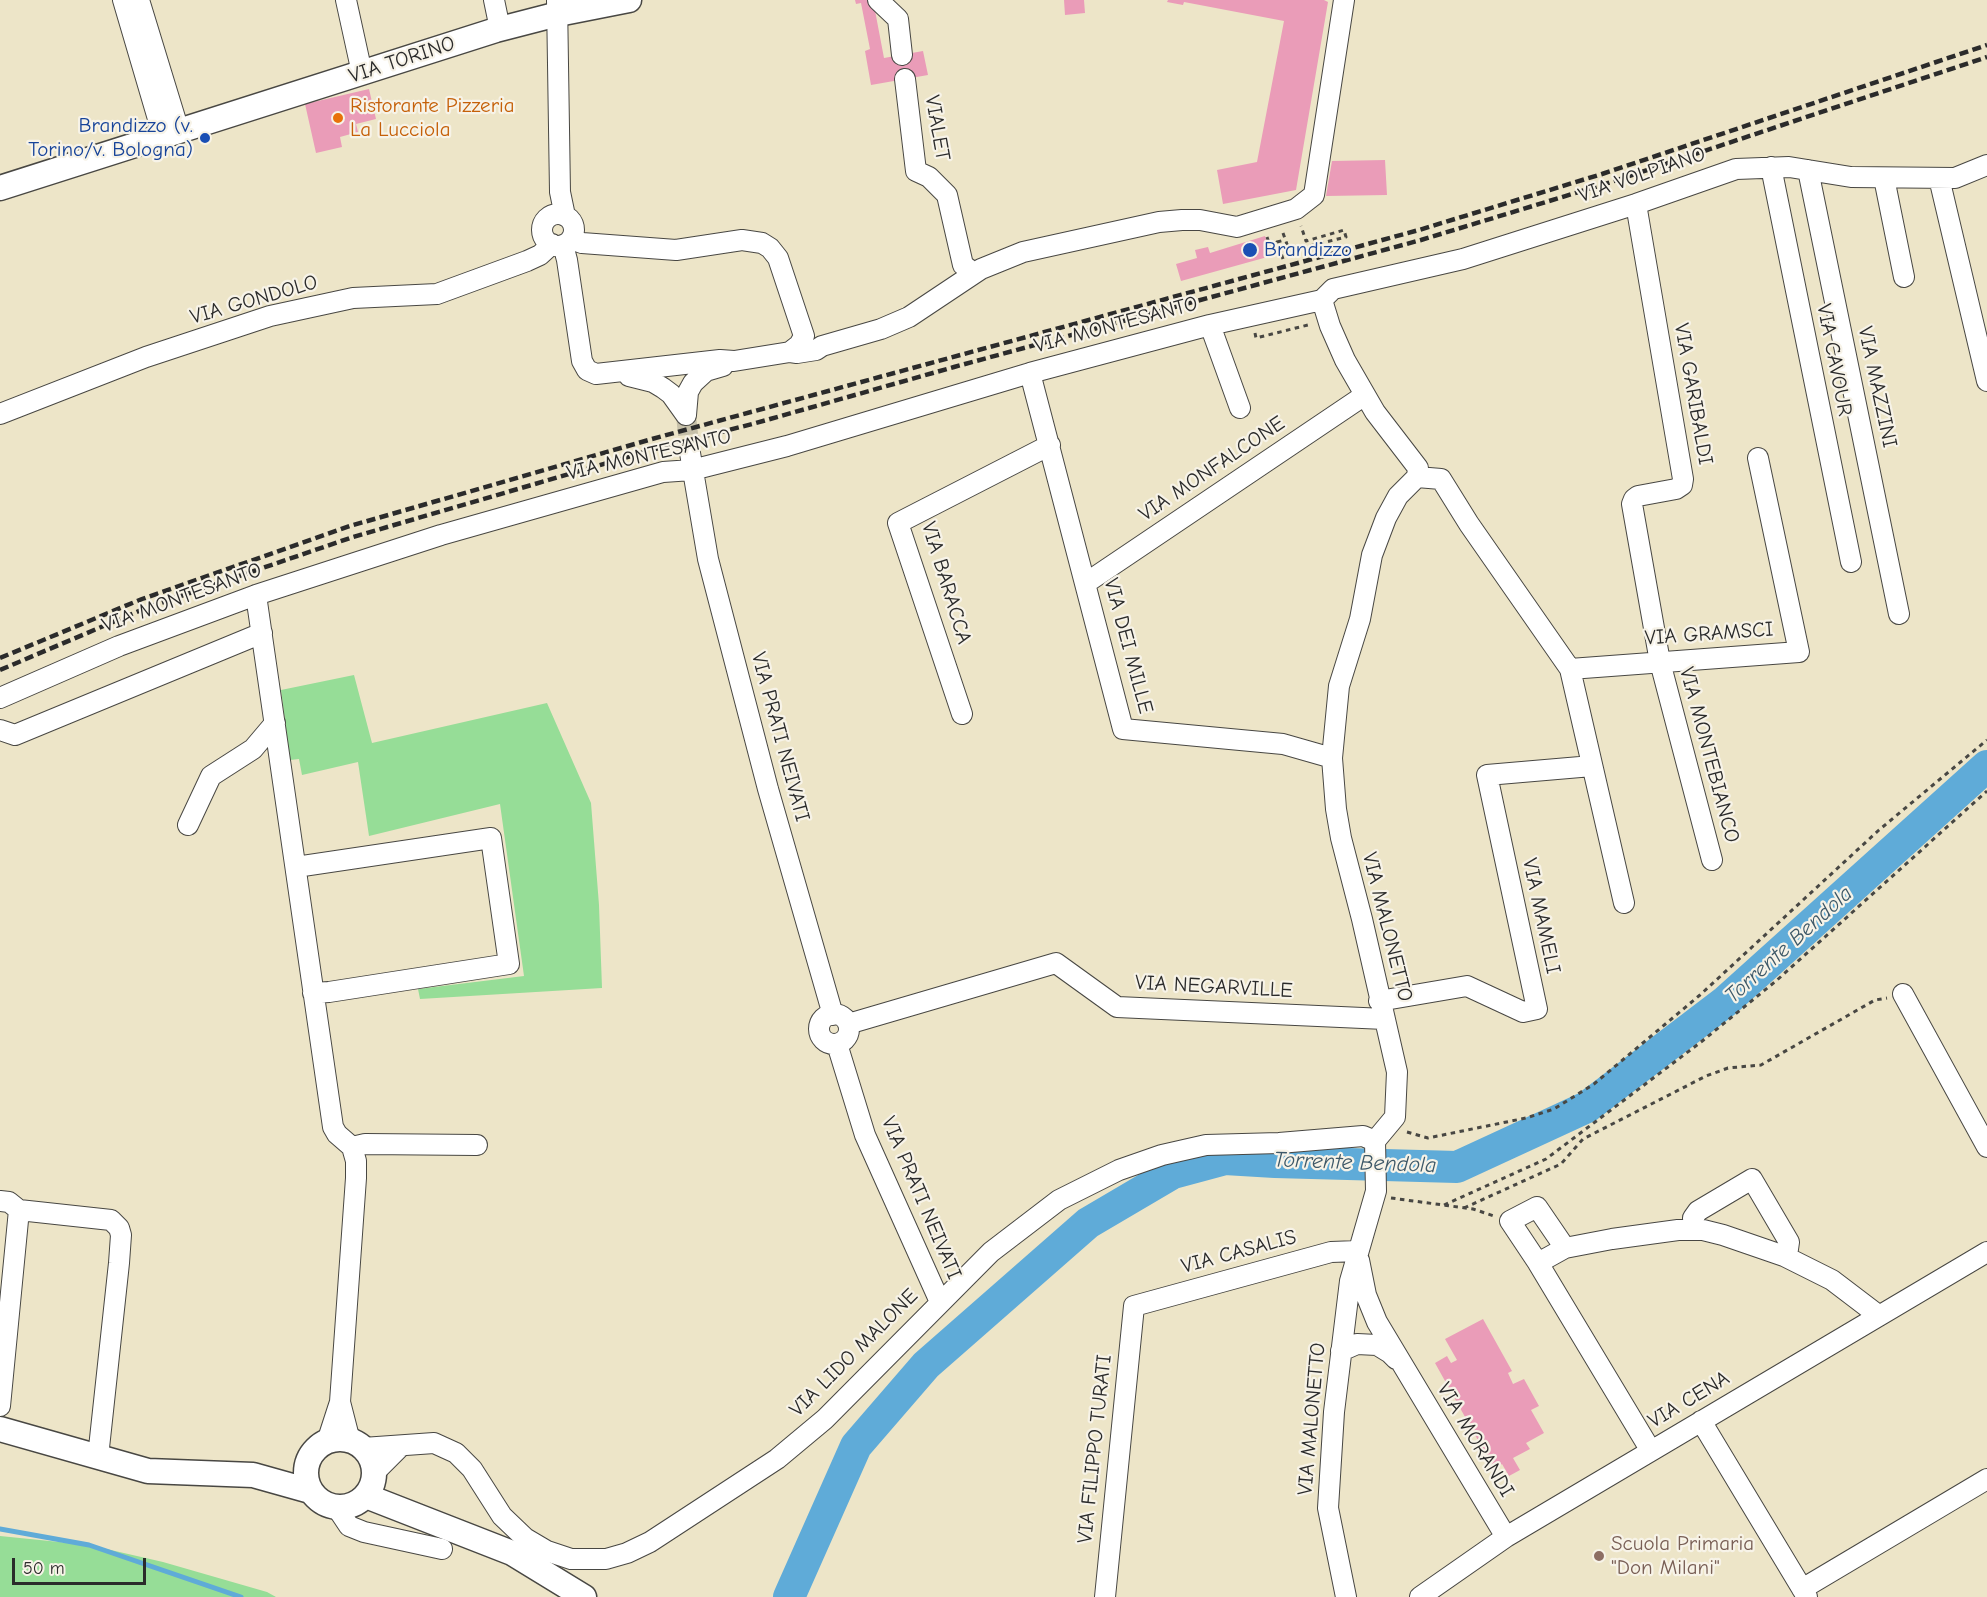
<!DOCTYPE html>
<html>
<head>
<meta charset="utf-8">
<style>
  body { margin:0 }
  #map { position:relative; width:1987px; height:1597px; overflow:hidden; background:#ede5c8; font-family:"Comic Neue",sans-serif }
  canvas { display:block }
  .scale { position:absolute; left:12px; top:1558px; width:134px; height:27px; box-sizing:border-box; border:3px solid #2b2b2b; border-top:0; padding-left:8px; font-size:18px; line-height:21px; white-space:nowrap; color:#2b2b2b; -webkit-text-stroke:4px #f7f3e8; paint-order:stroke }
</style>
</head>
<body>
<div id="map">
<canvas width="1987" height="1597"></canvas>
<div class="scale">50 m</div>
</div>
<script>
const g = document.querySelector('canvas').getContext('2d');
g.lineJoin = 'round';
function fillPath(path, color) {
  g.fillStyle = color;
  g.fill(path, 'evenodd');
}
function toPath(rows) {
  const path = new Path2D();
  for (const r of rows) {
    if (r.length === 3) {
      path.moveTo(r[0] + r[2], r[1]);
      path.arc(r[0], r[1], r[2], 0, 2 * Math.PI);
      continue;
    }
    path.moveTo(r[0], r[1]);
    for (let i = 2; i < r.length; i += 2) path.lineTo(r[i], r[i + 1]);
  }
  return path;
}
function trace(path, color, width, dash) {
  g.strokeStyle = color;
  g.lineWidth = width;
  g.lineCap = dash ? 'butt' : 'round';
  g.setLineDash(dash || []);
  g.stroke(path);
}
function label(font, color, halo, rows, align = 'center') {
  g.font = font + ' "Comic Neue",sans-serif';
  g.lineWidth = 4.5;
  g.setLineDash([]);
  g.textBaseline = 'middle';
  g.strokeStyle = halo;
  g.fillStyle = color;
  for (const [text, x, y, turn = 0] of rows) {
    g.save();
    g.translate(x, y);
    g.rotate((+turn || 0) * Math.PI / 180);
    g.textAlign = isNaN(turn) ? turn : align;
    if (halo) g.strokeText(text, 0, 0);
    g.fillText(text, 0, 0);
    g.restore();
  }
}
const green = toPath([
  [354,675,372,743,547,703,591,803,599,905,602,988,420,999,418,989,524,976,500,804,369,836,358,762,302,775,299,759,290,760,281,690],
  [0,1536,89,1545,163,1562,267,1592,276,1597,0,1597]
]);
const stream = toPath([
  [0,1529,89,1545,241,1597]
]);
const river = toPath([
  [789,1597,856,1446,926,1365,1088,1223,1173,1173,1225,1159,1275,1162,1457,1167,1587,1107,1726,1001,1987,766]
]);
const building = toPath([
  [855,0,873,0,884,58,923,51,928,75,871,85,865,51,870,49,861,3,856,4],
  [1064,0,1084,0,1085,13,1065,15],
  [1168,0,1324,0,1328,2,1296,190,1223,204,1217,170,1257,162,1284,21,1184,2,1183,5,1167,2],
  [369,89,376,119,356,124,358,132,340,137,342,147,316,153,305,104],
  [1385,160,1387,195,1326,196,1332,161],
  [1265,236,1271,256,1181,281,1176,264,1197,258,1195,250,1208,247,1210,253],
  [1483,1319,1512,1371,1508,1373,1513,1384,1524,1379,1539,1406,1531,1410,1544,1433,1526,1443,1530,1449,1513,1458,1520,1470,1509,1476,1502,1464,1494,1469,1435,1363,1447,1356,1451,1363,1457,1360,1445,1339]
]);
const minorTunnel = toPath([
  [686,415,690,453]
]);
const path = toPath([
  [1283,233,1288,247],
  [1267,237,1273,255],
  [1293,250,1346,237,1344,230,1306,241,1301,226],
  [1283,259,1277,242,1285,240],
  [1255,333,1256,338,1312,324],
  [1407,1132,1428,1138,1526,1118,1554,1109,1594,1084,1700,995,1879,830,1987,740],
  [1391,1198,1473,1209,1494,1216],
  [1444,1205,1546,1159,1701,1042,1776,981,1987,791],
  [1464,1208,1561,1164,1583,1139,1706,1076,1728,1068,1761,1065,1875,1000,1887,998]
]);
const minor = toPath([
  [123,0,163,136],
  [139,0,179,131],
  [346,0,362,73],
  [494,0,500,29],
  [557,0,560,192,565,216],
  [878,0,898,19,902,55],
  [905,79,916,171,929,177,947,195,963,265,974,273],
  [1771,167,1851,562],
  [1808,170,1899,614],
  [1884,178,1904,277],
  [1939,178,1987,381],
  [1636,204,1683,479,1682,485,1676,489,1638,496,1634,499,1632,504,1660,662,1712,860],
  [558,230,16],
  [563,245,567,260,582,361,587,370,596,374,720,360,734,361,790,352,799,345,804,336,778,258,770,248,762,243,742,240,676,250,582,243,571,239],
  [1322,300,1330,326,1345,360,1375,412,1418,468,1417,477,1398,496,1386,518,1372,555,1360,619,1339,686,1332,758,1336,809,1341,838,1362,919,1397,1072,1395,1117,1375,1141,1376,1191,1350,1281,1334,1412,1328,1508,1346,1597],
  [1210,325,1240,408],
  [790,352,797,353,816,350,822,346,881,329,909,317,981,269,1023,252,1159,222,1182,220,1200,220,1237,227,1296,209,1314,195,1344,0],
  [1030,373,1123,729,1283,744,1332,758],
  [629,376,653,382,663,388,671,394,686,415],
  [0,414,146,357,270,316,353,298,437,294,527,261,540,255,552,244],
  [686,415,688,392,693,383,706,371,723,366],
  [690,453,708,559,768,789,833,1015],
  [1417,477,1441,479,1469,524,1570,669,1624,903],
  [1086,583,1365,395],
  [256,595,333,1127,337,1134,352,1147,365,1144,477,1145],
  [1570,669,1799,652,1758,458],
  [0,698,119,646,256,595,441,535,663,472,692,470,787,446,1030,373,1210,325,1322,300,1333,289,1463,259,1636,204,1736,169,1789,167,1851,177,1955,178,1987,165],
  [962,714,898,523,1050,445],
  [0,730,15,735,262,633],
  [188,825,211,776,253,749,275,723],
  [296,867,491,838,509,964,329,992,313,993],
  [1903,994,1987,1147],
  [1379,1001,1467,986,1523,1012,1537,1009,1487,775,1592,766],
  [834,1029,15],
  [848,1024,1056,963,1117,1007,1385,1019],
  [837,1044,865,1135,940,1302],
  [0,1201,9,1202,19,1210,111,1220,119,1228,121,1235,119,1263,98,1457],
  [1695,1230,1693,1218,1698,1211,1752,1179,1789,1242,1788,1249,1784,1256],
  [1565,1248,1537,1207,1510,1221,1538,1263,1565,1248,1612,1239,1678,1230,1703,1230,1723,1235,1784,1256,1832,1280,1878,1315],
  [1359,1260,1366,1295,1377,1322,1506,1537],
  [1538,1263,1651,1451],
  [1341,1351,1357,1344,1377,1345,1390,1353,1396,1359],
  [340,1402,350,1441],
  [0,1406,19,1210],
  [1701,1421,1807,1597],
  [327,1442,340,1402,356,1178,356,1161,352,1147],
  [363,1448,434,1443,456,1453,472,1469,502,1516,525,1538,547,1551,571,1559,606,1559,627,1553,650,1542,777,1459,825,1419,991,1252,1059,1200,1119,1170,1162,1155,1206,1145,1279,1143,1363,1136,1375,1141],
  [374,1473,401,1446],
  [337,1508,349,1526,364,1532,442,1549],
  [1802,1589,1987,1479],
  [1105,1597,1134,1306,1331,1252,1358,1251],
  [1420,1597,1506,1537,1987,1252]
]);
const major = toPath([
  [0,188,496,30,558,14,629,0],
  [0,1429,148,1471,253,1475,310,1491],
  [340,1473,34],
  [366,1496,512,1553,584,1597]
]);
const rail = toPath([
  [0,658,142,599,350,526,652,439,1419,230,1602,174,1987,45],
  [0,670,146,608,353,537,655,449,756,423,954,367,1421,240,1605,184,1987,57]
]);
const markers = [
  [338,118,6,"#e8710a"],
  [205,138,6,"#1a4fb4"],
  [1250,250,8,"#1a4fb4"],
  [1599,1556,6,"#8d6e63"]
];
const streetNames = [
  ["VIA TORINO",402,60,-18],
  ["VIALET",937,128,80],
  ["VIA VOLPIANO",1642,175,-19],
  ["VIA GONDOLO",254,300,-16],
  ["VIA MONTESANTO",1116,325,-15],
  ["VIA CAVOUR",1834,360,79],
  ["VIA MAZZINI",1877,387,78],
  ["VIA GARIBALDI",1693,394,80],
  ["VIA MONTESANTO",649,455,-13],
  ["VIA MONFALCONE",1212,469,-34],
  ["VIA BARACCA",946,583,73],
  ["VIA MONTESANTO",182,598,-20],
  ["VIA GRAMSCI",1709,634,-4],
  ["VIA DEI MILLE",1128,646,75],
  ["VIA PRATI NEIVATI",780,737,75],
  ["VIA MONTEBIANCO",1709,755,75],
  ["VIA MAMELI",1541,916,78],
  ["VIA MALONETTO",1387,927,76],
  ["VIA NEGARVILLE",1214,987,3],
  ["VIA PRATI NEIVATI",921,1198,67],
  ["VIA CASALIS",1239,1252,-15],
  ["VIA LIDO MALONE",854,1353,-45],
  ["VIA CENA",1689,1400,-31],
  ["VIA MALONETTO",1312,1419,-85],
  ["VIA MORANDI",1475,1440,59],
  ["VIA FILIPPO TURATI",1095,1449,-84]
];
const foodNames = [
  ["Ristorante Pizzeria",350,106],
  ["La Lucciola",350,130]
];
const transitNames = [
  ["Brandizzo (v.",193,126],
  ["Torino/v. Bologna)",193,150],
  ["Brandizzo",1264,250,"left"]
];
const educationNames = [
  ["Scuola Primaria",1611,1544],
  ["\"Don Milani\"",1611,1568]
];
const waterNames = [
  ["Torrente Bendola",1789,945,-42],
  ["Torrente Bendola",1355,1163,2]
];
fillPath(green, '#96dd97');
trace(stream, '#5fabd8', 5);
trace(river, '#5fabd8', 32);
fillPath(building, '#ea9cb8');
trace(minorTunnel, '#c6c0a9', 20, [20, 10]);
trace(minor, '#484743', 22);
trace(major, '#484743', 27);
trace(path, '#484743', 3, [4.5, 4.5]);
trace(minor, '#fff', 20);
trace(major, '#fff', 24);
trace(rail, '#2b2b2b', 4.5, [9, 4.5]);
for (const [x, y, r, color] of markers) {
  const dot = new Path2D();
  dot.arc(x, y, r, 0, 2 * Math.PI);
  g.fillStyle = color;
  g.fill(dot);
  trace(dot, '#f7f3e8', 2);
}
label('21px', '#2b2b2b', '#f7f3e8', streetNames);
label('21px', '#c56008', '#f7f3e8', foodNames, 'left');
label('21px', '#164399', '#f7f3e8', transitNames, 'right');
label('21px', '#785e54', '#f7f3e8', educationNames, 'left');
label('italic 22px', '#3d5868', '#f7f3e8', waterNames);
</script>
</body>
</html>
